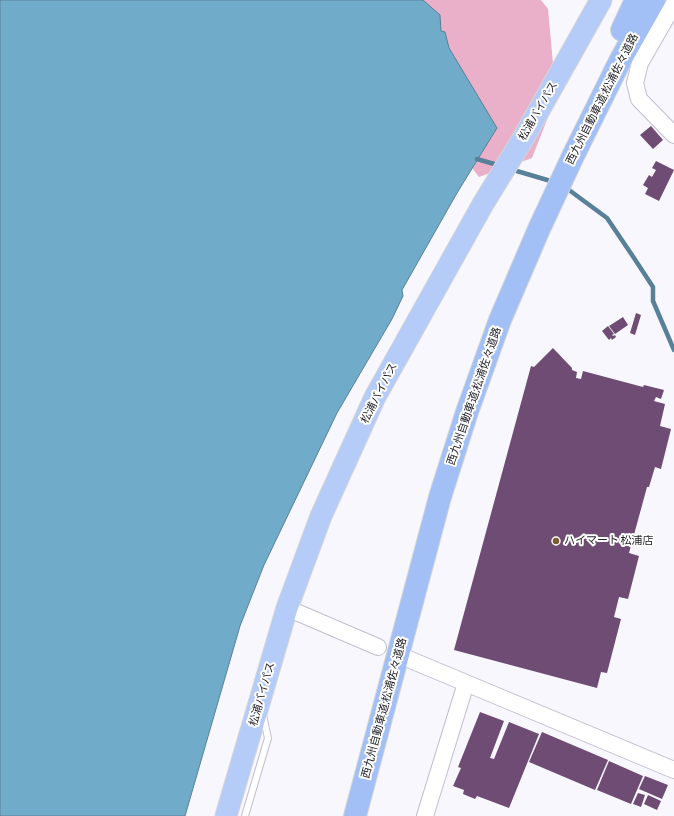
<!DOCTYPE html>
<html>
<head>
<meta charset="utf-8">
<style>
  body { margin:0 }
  canvas { display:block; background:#f8f7fe }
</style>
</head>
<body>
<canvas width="674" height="816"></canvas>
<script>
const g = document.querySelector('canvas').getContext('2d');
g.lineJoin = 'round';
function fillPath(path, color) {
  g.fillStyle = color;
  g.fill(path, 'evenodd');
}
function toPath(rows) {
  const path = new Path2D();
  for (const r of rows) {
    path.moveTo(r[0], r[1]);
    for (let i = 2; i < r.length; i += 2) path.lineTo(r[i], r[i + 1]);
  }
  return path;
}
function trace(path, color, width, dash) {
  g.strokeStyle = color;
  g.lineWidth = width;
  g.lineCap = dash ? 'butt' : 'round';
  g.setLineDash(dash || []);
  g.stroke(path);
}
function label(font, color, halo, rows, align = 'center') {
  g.font = font + ' "Asap Condensed","Noto Sans JP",sans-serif';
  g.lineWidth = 4;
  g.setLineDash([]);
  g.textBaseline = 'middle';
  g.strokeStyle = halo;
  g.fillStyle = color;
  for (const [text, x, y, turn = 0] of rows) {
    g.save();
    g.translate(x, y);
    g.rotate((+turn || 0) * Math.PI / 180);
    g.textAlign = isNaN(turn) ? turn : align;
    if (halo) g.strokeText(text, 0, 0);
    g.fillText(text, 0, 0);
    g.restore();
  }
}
const forest = toPath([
  [385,0,541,0,548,9,556,97,532,158,479,177,439,125]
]);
const water = toPath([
  [0,0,423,0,440,15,441,31,445,32,449,48,497,128,457,193,402,290,403,296,392,319,337,413,264,565,240,626,185,816,0,816,0,0]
]);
const stream = toPath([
  [477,159,501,166],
  [510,169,554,182],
  [565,187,607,218,634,258,653,287,653,301,674,350]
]);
const building = toPath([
  [651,126,663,140,653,149,640,135],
  [656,161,674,170,659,201,645,194,648,188,643,185,649,175,652,177,656,170,652,168],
  [636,313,641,315,635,335,630,333],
  [623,317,628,325,615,334,609,326],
  [608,326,614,334,612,335,613,336,615,335,616,337,612,340,611,338,609,340,602,331],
  [553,348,572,368,572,370,577,372,576,378,581,379,583,371,643,387,644,385,664,390,661,399,656,397,654,401,665,404,660,426,671,429,661,469,655,467,649,487,647,487,629,553,639,556,628,599,619,597,614,617,621,619,607,673,601,672,597,688,454,650,531,366,534,367],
  [480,712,504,721,490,758,494,759,509,722,539,734,509,808,477,796,475,799,463,794,464,790,453,786,461,768,458,767],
  [542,732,608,760,595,790,529,762],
  [609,761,643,776,631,804,597,790],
  [645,776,668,785,662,799,639,789],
  [638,793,645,795,641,807,633,804],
  [648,795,661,801,657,810,644,804]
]);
const service = toPath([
  [245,816,268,738,263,715]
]);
const tertiary = toPath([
  [674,4,640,63,635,83,639,99,674,135],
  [287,608,378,647],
  [406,658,674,770],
  [425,816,466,683]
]);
const trunk = toPath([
  [226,816,287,608,321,516,375,397,483,204,524,137,601,0]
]);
const motorway = toPath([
  [622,30,636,0],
  [355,816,440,497,467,412,500,320,539,229,573,156,621,59,654,0]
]);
const markers = [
  [556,541,4,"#775f2f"]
];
const streetNames = [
  ["西九州自動車道;松浦佐々道路",602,99,-63],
  ["松浦バイパス",538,111,-60],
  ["松浦バイパス",379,393,-63],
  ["西九州自動車道;松浦佐々道路",474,396,-71],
  ["松浦バイパス",262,694,-74],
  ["西九州自動車道;松浦佐々道路",384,708,-75]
];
const poiNames = [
  ["ハイマート 松浦店",564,541]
];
fillPath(forest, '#ebb0c9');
fillPath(water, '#70abc9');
trace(water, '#578198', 1);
trace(stream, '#578198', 4.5);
fillPath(building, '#6f4c74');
trace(service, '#c1bfcf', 8);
trace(tertiary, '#c1bfcf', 18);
trace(trunk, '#d6d6d8', 23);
trace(motorway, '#d6d6d8', 24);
trace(service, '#fff', 6);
trace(tertiary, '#fff', 16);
trace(trunk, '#b4ccf7', 21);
trace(motorway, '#a2c0f5', 22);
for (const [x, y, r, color] of markers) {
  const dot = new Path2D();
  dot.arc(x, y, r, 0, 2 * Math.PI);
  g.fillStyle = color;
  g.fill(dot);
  trace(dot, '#fff', 1.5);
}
label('11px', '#1e1e24', '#fff', streetNames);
label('11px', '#1e1e24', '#fff', poiNames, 'left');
</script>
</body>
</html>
